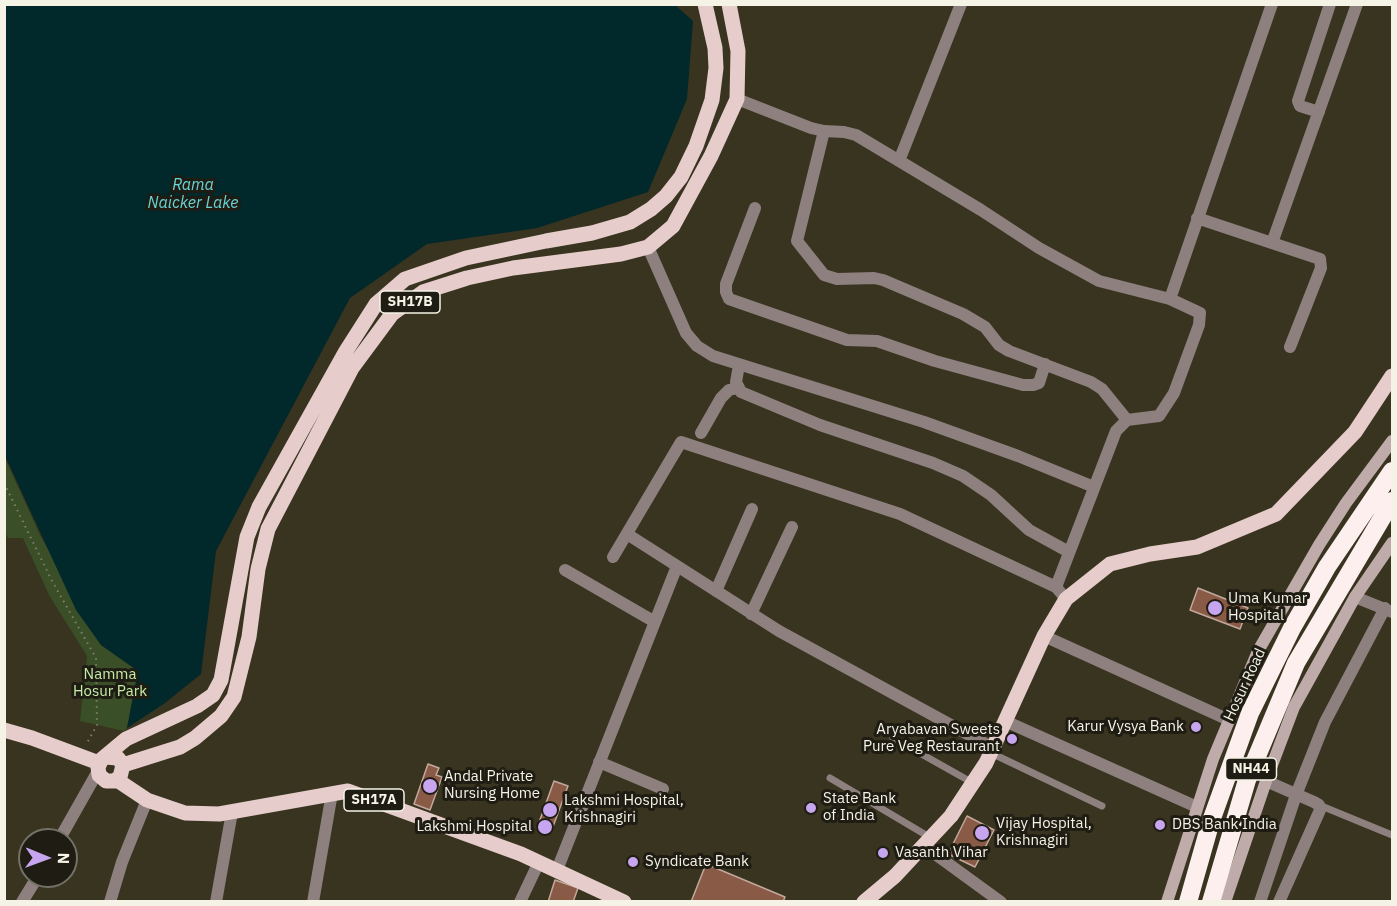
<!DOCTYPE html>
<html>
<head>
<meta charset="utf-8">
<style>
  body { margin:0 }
  #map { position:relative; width:1397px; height:906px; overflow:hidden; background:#38341f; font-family:"IBM Plex Sans",sans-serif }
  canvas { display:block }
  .frame { position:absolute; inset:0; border:6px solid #f5f3e6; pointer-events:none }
  .north { position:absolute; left:18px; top:828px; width:60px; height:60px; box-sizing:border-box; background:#1e1c13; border:2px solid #747267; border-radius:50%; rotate:91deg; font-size:16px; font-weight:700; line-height:24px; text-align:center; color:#f5f3e6 }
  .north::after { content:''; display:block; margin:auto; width:21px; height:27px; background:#c7a6ef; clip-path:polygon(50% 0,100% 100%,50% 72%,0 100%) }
</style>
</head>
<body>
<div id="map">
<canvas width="1397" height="906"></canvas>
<div class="frame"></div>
<div class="north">N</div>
</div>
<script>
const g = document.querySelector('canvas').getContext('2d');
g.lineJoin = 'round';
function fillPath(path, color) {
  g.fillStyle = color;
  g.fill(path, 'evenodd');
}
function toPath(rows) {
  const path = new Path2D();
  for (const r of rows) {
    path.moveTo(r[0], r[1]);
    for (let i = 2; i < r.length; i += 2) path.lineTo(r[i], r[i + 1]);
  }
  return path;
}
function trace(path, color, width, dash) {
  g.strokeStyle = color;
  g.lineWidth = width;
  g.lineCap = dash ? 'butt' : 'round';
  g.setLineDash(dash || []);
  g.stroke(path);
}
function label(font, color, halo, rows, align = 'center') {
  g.font = font + ' "IBM Plex Sans",sans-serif';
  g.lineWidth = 6;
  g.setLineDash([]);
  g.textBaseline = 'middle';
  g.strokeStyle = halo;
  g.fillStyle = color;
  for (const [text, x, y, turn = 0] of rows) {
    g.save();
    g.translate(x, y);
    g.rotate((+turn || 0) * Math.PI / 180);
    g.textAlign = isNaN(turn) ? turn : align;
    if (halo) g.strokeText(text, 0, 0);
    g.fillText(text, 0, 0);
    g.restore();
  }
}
const green = toPath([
  [4,456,40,535,101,645,138,671,127,728,124,731,80,721,87,656,49,595,23,538,8,538,4,530]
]);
const water = toPath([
  [675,5,693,21,687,99,648,192,537,228,427,244,350,298,216,551,201,674,165,703,127,728,138,671,101,645,76,610,5,456,5,5]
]);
const building = toPath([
  [1198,588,1248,608,1240,629,1190,610,1198,588],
  [428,764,439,768,436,775,442,777,430,810,414,804,428,764],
  [554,781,568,786,551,832,537,828,554,781],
  [967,816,994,830,975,867,948,854,967,816],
  [706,864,785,897,783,902,691,902,706,864],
  [555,880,578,888,573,902,548,902,555,880]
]);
const path = toPath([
  [4,483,52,581,96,658,97,725,87,743]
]);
const lane = toPath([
  [893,738,973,783],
  [991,753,1102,806],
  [830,778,931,838],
  [1319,805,1392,835]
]);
const street = toPath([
  [737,99,811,128,824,131,844,132,856,135,981,210,1039,248,1099,281,1170,299],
  [1319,112,1300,106,1298,101,1330,4],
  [824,131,797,241,824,275,837,279,874,278,883,280,963,314,985,327,999,345,1009,351,1091,382,1102,389,1127,420],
  [899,161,961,4],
  [755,208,726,284,726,292,729,299,847,340,877,341,935,361,1023,385,1033,385,1039,383,1045,364],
  [1197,218,1320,259,1321,268,1290,347],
  [1272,243,1357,4],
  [648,247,686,333,697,346,713,356,924,422,1018,456,1094,487],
  [739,365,736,382,741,392,820,425,933,463,963,476,991,495,1029,530,1069,552],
  [701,433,721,398,729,390,738,388],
  [627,534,779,631,993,748],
  [613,557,681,442,900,514,1056,587],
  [565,570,655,622],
  [716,591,752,509],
  [1355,597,1392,612],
  [1066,599,1056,587,1116,431,1127,420,1159,416,1174,393,1199,325,1200,313,1170,299,1272,4],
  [751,614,792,527],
  [1044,636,1229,720],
  [1005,721,1197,807],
  [599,762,663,789],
  [1266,781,1314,802,1319,805,1320,810,1279,902],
  [59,840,98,771],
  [924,846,1001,902],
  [557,870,677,566],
  [22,902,38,876],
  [110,902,122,862,147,800],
  [216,902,232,812],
  [313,902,332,793],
  [520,902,539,862],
  [1260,902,1296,795,1325,722,1385,608]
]);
const secondary = toPath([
  [1167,902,1213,759,1258,651,1319,545,1346,503,1392,441],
  [1225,902,1266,781,1294,707,1355,597,1392,543]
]);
const primary = toPath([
  [4,730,32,738,99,763],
  [105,757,118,758,123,765,120,777,114,781,106,781,99,775,98,767,102,759,126,739,197,706,213,695,221,680,247,537,259,507,346,351,376,304,405,279,466,258,546,241,592,233,630,222,651,209,666,196,681,177,696,146,712,100,716,68,715,48,705,4],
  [123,765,180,747,195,738,221,716,234,697,249,637,258,569,268,529,352,368,392,314,423,292,467,278,513,268,621,254,648,247,673,226,711,156,737,99,738,51,729,4],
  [117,780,147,800,185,813,219,814,348,791,521,854,624,902],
  [864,902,895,876,951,816,986,763,1044,636,1066,599,1110,564,1150,554,1197,547,1276,514,1355,432,1392,376]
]);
const highway = toPath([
  [1188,902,1211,821,1250,713,1292,628,1327,567,1392,471],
  [1211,902,1247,780,1296,663,1392,501]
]);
const markers = [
  [1215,608,8,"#c7a6ef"],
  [1196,727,6,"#c7a6ef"],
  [1012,739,6,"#c7a6ef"],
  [430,786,8,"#c7a6ef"],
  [811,808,6,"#c7a6ef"],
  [550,810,8,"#c7a6ef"],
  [1160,825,6,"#c7a6ef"],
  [545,827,8,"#c7a6ef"],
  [982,833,8,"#c7a6ef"],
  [883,853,6,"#c7a6ef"],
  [633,862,6,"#c7a6ef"]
];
const shields = [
  [410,302,60],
  [1251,769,51],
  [374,800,60]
];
const shieldNames = [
  ["SH17B",410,302],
  ["NH44",1251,769],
  ["SH17A",374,800]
];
const poiNames = [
  ["Uma Kumar",1228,599],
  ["Hospital",1228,616],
  ["Karur Vysya Bank",1184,727,"right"],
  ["Aryabavan Sweets",1000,730,"right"],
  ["Pure Veg Restaurant",1000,747,"right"],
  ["Andal Private",444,777],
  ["Nursing Home",444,794],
  ["State Bank",823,799],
  ["of India",823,816],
  ["Lakshmi Hospital,",564,801],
  ["Krishnagiri",564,818],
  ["Vijay Hospital,",996,824],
  ["Krishnagiri",996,841],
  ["DBS Bank India",1172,825],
  ["Lakshmi Hospital",532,827,"right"],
  ["Vasanth Vihar",895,853],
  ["Syndicate Bank",645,862]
];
const parkNames = [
  ["Namma",110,675],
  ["Hosur Park",110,692]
];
const streetNames = [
  ["Hosur Road",1245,685,-65]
];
const waterNames = [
  ["Rama",193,185],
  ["Naicker Lake",193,203]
];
fillPath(green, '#3a4f28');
fillPath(water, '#01282a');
fillPath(building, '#895a45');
trace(building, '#c2a89d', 1.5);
trace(path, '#827f6d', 2, [1.5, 4.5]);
trace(lane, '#8d807f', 7);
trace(street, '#8d807f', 12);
trace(secondary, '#bfabaa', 12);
trace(primary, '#e6ccca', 15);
trace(highway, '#fcefee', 18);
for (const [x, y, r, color] of markers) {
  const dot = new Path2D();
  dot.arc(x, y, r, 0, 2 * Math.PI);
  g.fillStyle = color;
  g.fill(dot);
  trace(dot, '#1e1c13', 2);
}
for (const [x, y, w] of shields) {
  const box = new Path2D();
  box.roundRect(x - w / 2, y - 11, w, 22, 4.5);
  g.fillStyle = '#1e1c13';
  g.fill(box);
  trace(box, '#f5f3e6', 1.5);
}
label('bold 14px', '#f5f3e6', null, shieldNames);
label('15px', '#f5f3e6', '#1e1c13', poiNames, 'left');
label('15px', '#c6eda8', '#1e1c13', parkNames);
label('15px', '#f5f3e6', '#1e1c13', streetNames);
label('italic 16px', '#67d4d8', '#1e1c13', waterNames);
</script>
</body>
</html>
